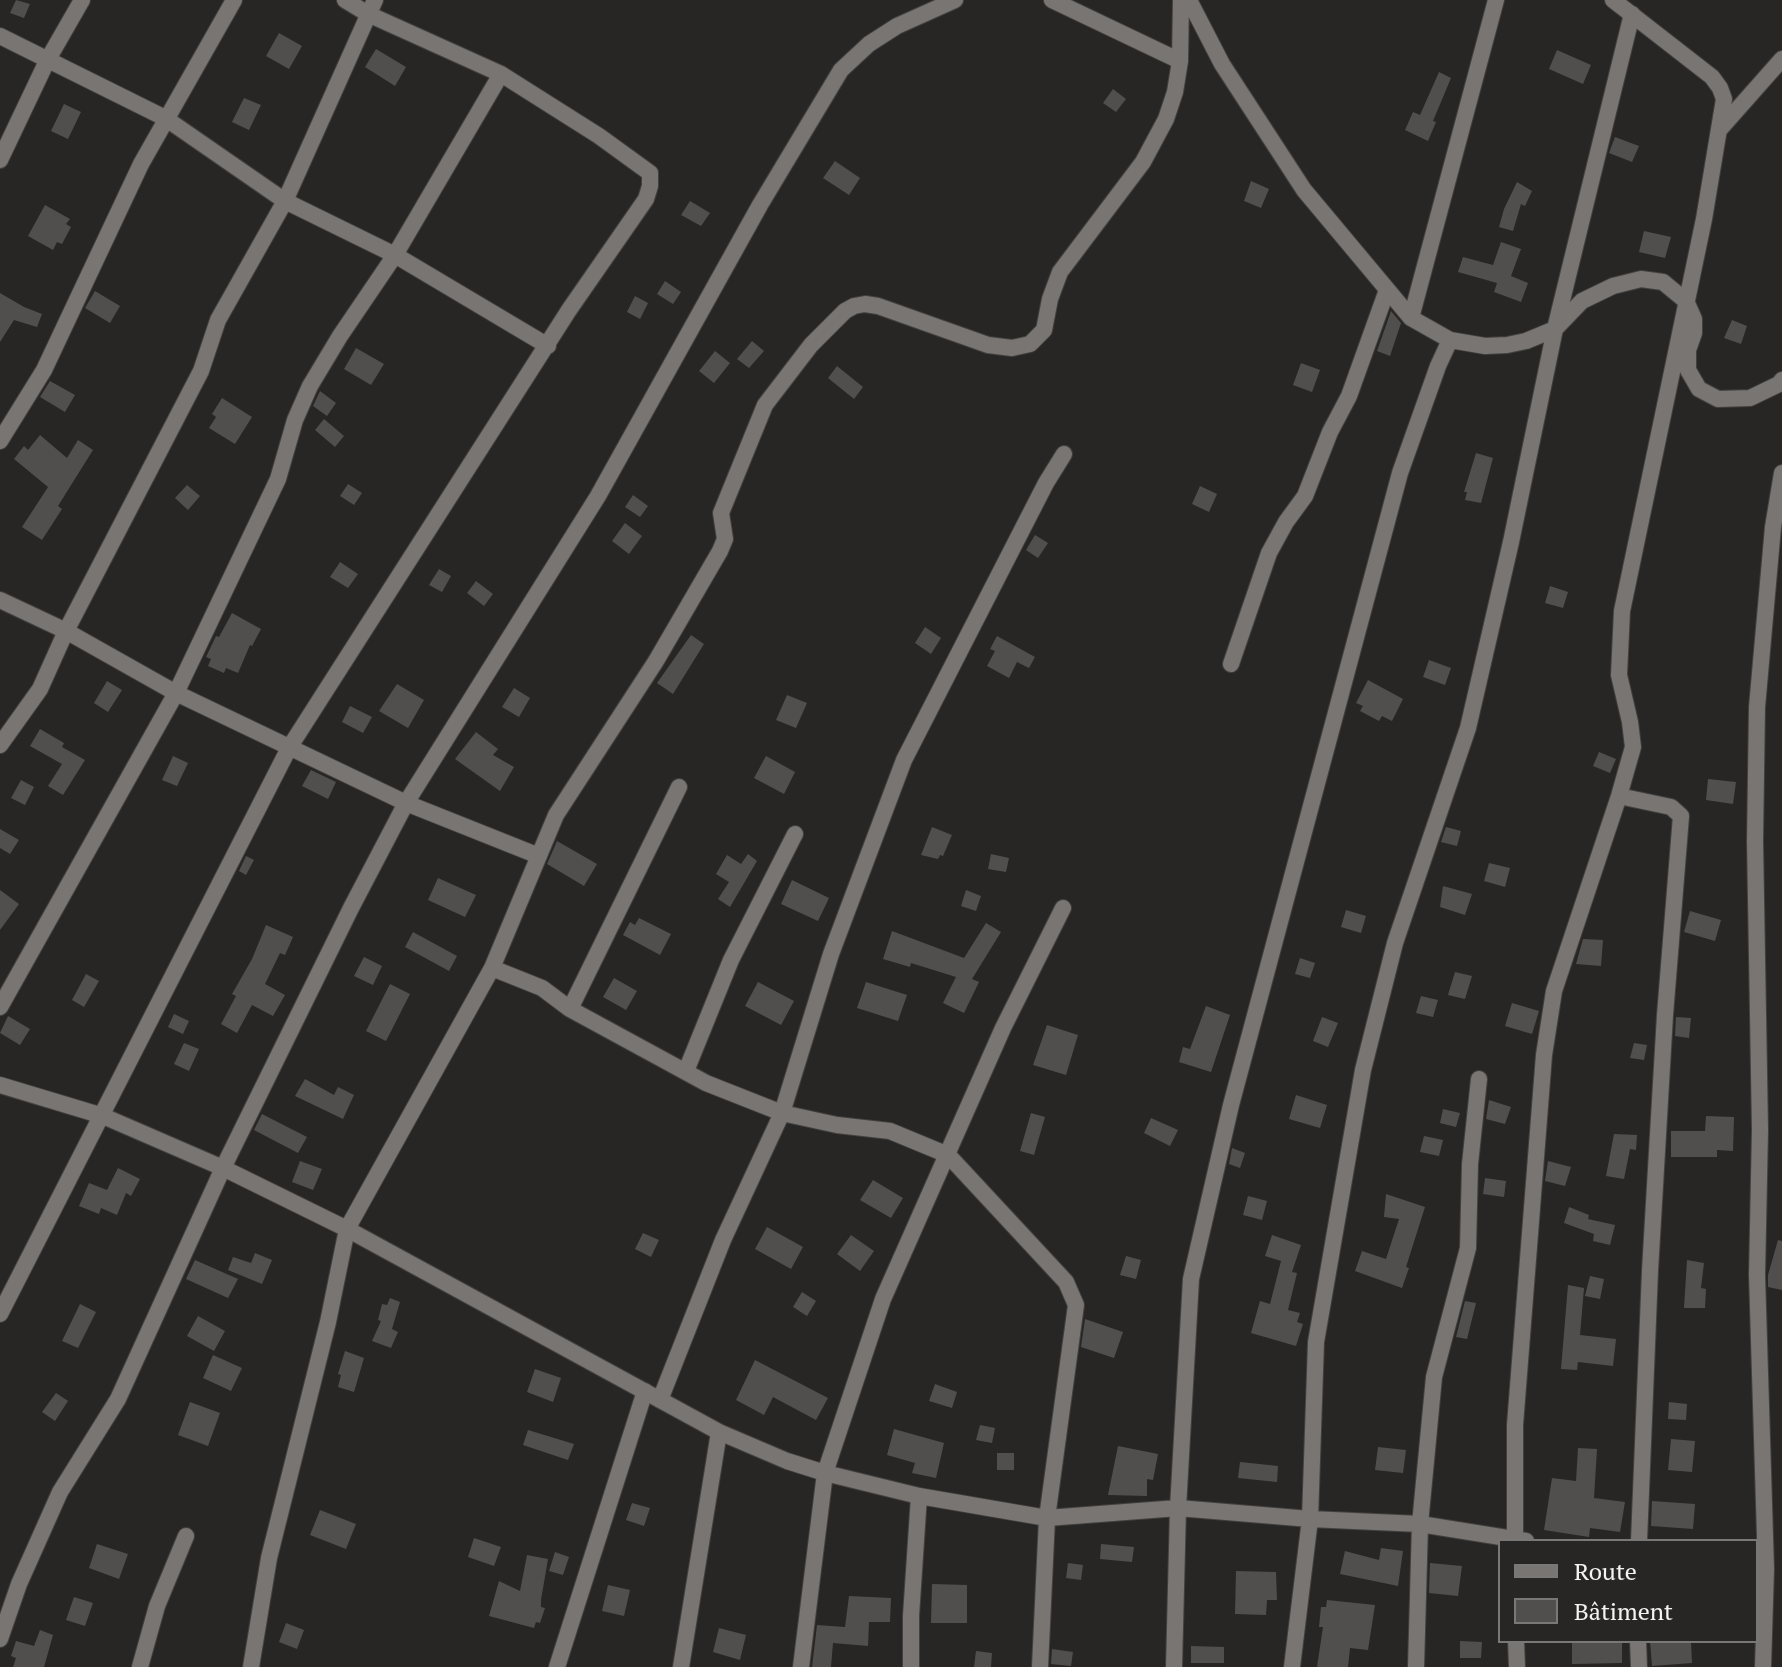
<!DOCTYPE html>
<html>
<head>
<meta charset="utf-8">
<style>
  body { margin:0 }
  #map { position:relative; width:1782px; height:1667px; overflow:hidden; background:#282624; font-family:"PT Serif",serif }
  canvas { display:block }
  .legend { position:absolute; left:1498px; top:1539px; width:260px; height:104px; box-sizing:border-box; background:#282624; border:2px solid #7a7876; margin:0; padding:10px 14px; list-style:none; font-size:24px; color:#f5f3f2 }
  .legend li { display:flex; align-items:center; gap:16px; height:40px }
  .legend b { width:40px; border:2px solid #7a7876 }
</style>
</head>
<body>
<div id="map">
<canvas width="1782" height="1667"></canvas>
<ul class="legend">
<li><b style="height:10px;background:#787573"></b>Route</li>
<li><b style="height:22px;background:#514f4d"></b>Bâtiment</li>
</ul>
</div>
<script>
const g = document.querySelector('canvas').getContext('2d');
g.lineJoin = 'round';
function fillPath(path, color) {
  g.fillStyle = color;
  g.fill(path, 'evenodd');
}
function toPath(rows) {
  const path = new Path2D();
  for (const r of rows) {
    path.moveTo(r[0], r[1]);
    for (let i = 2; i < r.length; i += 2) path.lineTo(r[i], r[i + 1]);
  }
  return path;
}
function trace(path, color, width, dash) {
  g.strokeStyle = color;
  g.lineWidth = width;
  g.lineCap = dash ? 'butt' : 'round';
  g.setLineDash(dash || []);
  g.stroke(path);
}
const building = toPath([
  [16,0,30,4,24,18,10,13],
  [279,33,302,46,289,69,266,56],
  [376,49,406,67,395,86,365,67],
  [1557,50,1591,65,1583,84,1549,69],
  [1439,72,1451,78,1433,121,1436,122,1428,141,1405,130,1413,112,1420,115],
  [1113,89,1126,99,1116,112,1103,103],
  [244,98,261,105,249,130,232,122],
  [64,104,81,112,68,139,51,131],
  [1615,137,1639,146,1632,162,1609,153],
  [835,161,860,178,849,195,823,178],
  [1251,181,1269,189,1261,208,1244,201],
  [1517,182,1532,191,1525,206,1521,204,1513,231,1499,227,1504,209],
  [690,201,710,213,701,226,681,215],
  [45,205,70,219,66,224,71,227,62,244,57,242,53,250,28,236],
  [1644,231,1671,237,1665,258,1639,252],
  [1501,242,1521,249,1511,276,1528,283,1521,302,1494,292,1497,283,1458,272,1463,257,1493,265],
  [665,281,681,292,673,304,657,294],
  [95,291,120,306,110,323,85,308],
  [0,293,24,307,42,314,37,327,14,320,0,342],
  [635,296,648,303,640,319,627,312],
  [1391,311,1401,323,1390,356,1377,351],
  [1732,320,1747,326,1741,344,1724,338],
  [752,341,764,351,749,368,737,359],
  [356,348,384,364,371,385,344,369],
  [715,351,730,363,714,383,699,371],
  [1301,363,1320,370,1312,392,1293,385],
  [837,366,863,387,854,399,828,378],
  [50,381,75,395,65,412,40,397],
  [320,391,336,403,327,416,313,406],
  [222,398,252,417,235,444,209,428,216,417,212,414],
  [324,419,344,436,335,447,315,430],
  [40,435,67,458,78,440,93,450,58,506,62,509,42,540,22,527,48,487,14,459,24,446,28,450],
  [1476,453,1493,458,1481,503,1465,500,1467,492,1464,492],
  [348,484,362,493,354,505,340,496],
  [187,485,200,496,188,510,175,498],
  [1200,486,1217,494,1209,512,1192,504],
  [633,495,648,506,640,517,625,507],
  [625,523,642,536,629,554,612,541],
  [1035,535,1048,543,1038,558,1026,550],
  [340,562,358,574,348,588,330,577],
  [439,569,451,576,442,592,429,585],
  [476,581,493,594,484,606,467,593],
  [1550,586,1568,592,1563,608,1545,603],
  [232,613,261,629,252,646,250,645,238,673,226,668,224,673,208,666,211,659,206,657,216,636,219,637],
  [925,627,941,638,931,654,915,643],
  [691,635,704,644,673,694,657,683],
  [997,636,1035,657,1029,668,1017,662,1009,678,987,666,995,651,990,649],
  [1429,660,1451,668,1445,685,1423,677],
  [1368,680,1403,699,1392,721,1382,716,1379,721,1360,711,1363,706,1356,703],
  [107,681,122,690,108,712,94,703],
  [397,684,424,700,408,728,379,711],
  [514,688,530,698,519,717,502,707],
  [787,695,807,703,796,728,776,720],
  [350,706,372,717,363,733,342,722],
  [40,729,64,743,62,747,85,760,63,795,48,786,62,764,30,746],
  [476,732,498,749,493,755,514,767,500,791,455,759],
  [1599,752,1616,759,1610,773,1593,766],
  [173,756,188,763,177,786,162,780],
  [766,756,795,772,784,794,754,778],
  [311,770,336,782,328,799,302,786],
  [1708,779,1736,782,1733,804,1706,800],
  [21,780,34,787,25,805,11,798],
  [932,827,952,835,943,856,940,855,938,859,921,855],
  [1446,827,1461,831,1457,846,1441,842],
  [0,829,19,840,10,854,0,848],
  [557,841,597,864,584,886,547,864],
  [748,854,757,861,730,907,718,899,729,882,716,874,727,855,741,864],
  [991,854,1009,858,1006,872,988,869],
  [246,856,254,860,246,875,239,871],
  [1489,863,1510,868,1505,887,1484,881],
  [438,878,476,895,465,917,428,900],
  [792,880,829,898,818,921,781,904],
  [1443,886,1472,894,1465,915,1440,907],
  [0,890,19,904,0,930],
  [966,890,981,896,976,911,961,906],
  [1346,910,1366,916,1361,933,1341,927],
  [1690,911,1721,920,1715,941,1684,932],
  [639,918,671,934,660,955,623,935,630,922,635,925],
  [986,923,1001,932,972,979,979,982,964,1013,943,1003,956,977,911,963,910,967,883,959,892,931,964,958],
  [266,925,293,937,285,955,280,953,265,984,285,995,273,1016,252,1005,237,1033,221,1024,236,996,232,994,252,959],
  [413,932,457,956,449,971,405,947],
  [1583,939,1603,940,1601,966,1576,964],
  [364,957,382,966,373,985,354,976],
  [1300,958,1315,963,1310,978,1295,974],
  [1455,972,1472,976,1465,999,1448,995],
  [86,974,99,981,84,1007,72,1000],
  [614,978,637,991,626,1010,603,997],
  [758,982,794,1001,781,1025,745,1006],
  [866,982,907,995,898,1021,857,1008],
  [390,984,410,994,386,1041,366,1031],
  [1421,996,1438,1000,1433,1017,1416,1013],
  [1512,1003,1539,1011,1532,1034,1505,1026],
  [1206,1006,1230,1015,1211,1072,1179,1062,1183,1047,1190,1049],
  [174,1014,189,1021,183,1034,168,1027],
  [8,1016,30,1029,20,1045,0,1033],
  [1322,1017,1338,1023,1328,1047,1313,1041],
  [1676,1017,1691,1018,1689,1038,1675,1036],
  [1047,1025,1078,1035,1066,1075,1033,1065],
  [184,1043,199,1049,189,1071,174,1064],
  [1634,1043,1647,1045,1644,1060,1630,1058],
  [305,1079,334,1095,338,1087,354,1095,343,1119,295,1096],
  [1296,1095,1327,1105,1320,1128,1289,1119],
  [1489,1100,1511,1107,1505,1124,1486,1119],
  [1443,1109,1460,1113,1456,1127,1440,1123],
  [1031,1113,1045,1117,1034,1155,1020,1151],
  [262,1114,307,1137,298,1153,254,1130],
  [1706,1116,1734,1117,1733,1151,1717,1150,1717,1157,1671,1157,1671,1131,1705,1131],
  [1151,1118,1178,1130,1170,1146,1144,1133],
  [1614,1134,1637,1135,1636,1150,1630,1149,1624,1179,1606,1176],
  [1424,1136,1443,1140,1439,1156,1420,1152],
  [1232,1148,1245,1153,1240,1168,1229,1164],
  [300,1161,322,1169,313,1190,292,1182],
  [1548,1161,1571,1167,1565,1186,1545,1181],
  [118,1168,140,1179,131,1196,126,1193,117,1215,101,1208,99,1214,79,1206,89,1183,107,1190],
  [1485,1178,1506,1181,1504,1197,1483,1194],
  [873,1180,903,1198,891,1218,860,1200],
  [1386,1194,1425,1207,1406,1267,1409,1268,1402,1288,1355,1271,1362,1251,1386,1259,1399,1219,1384,1217],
  [1248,1196,1267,1201,1262,1220,1243,1215],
  [1569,1207,1589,1215,1588,1219,1615,1225,1610,1245,1593,1241,1594,1234,1564,1223],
  [767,1227,803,1247,791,1269,755,1249],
  [643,1233,659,1240,651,1257,635,1249],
  [851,1235,874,1251,860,1271,837,1254],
  [1272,1235,1301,1245,1292,1272,1297,1273,1288,1310,1300,1313,1297,1322,1303,1324,1296,1346,1251,1333,1260,1301,1270,1304,1281,1261,1265,1256],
  [1778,1240,1782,1241,1782,1290,1768,1287,1768,1275],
  [255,1253,272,1260,262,1284,228,1270,233,1257,251,1263],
  [1126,1256,1141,1260,1136,1279,1120,1275],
  [195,1260,238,1279,228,1298,186,1279],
  [1687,1260,1704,1263,1701,1288,1706,1289,1705,1308,1684,1308],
  [1590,1276,1604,1279,1600,1299,1585,1296],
  [1568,1285,1584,1288,1580,1335,1616,1339,1613,1366,1578,1362,1577,1370,1561,1369],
  [802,1292,816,1301,807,1316,793,1307],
  [390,1298,400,1302,392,1329,398,1332,391,1348,372,1341,381,1321,378,1320,382,1304,387,1305],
  [1465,1301,1476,1303,1467,1339,1456,1337],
  [80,1304,96,1312,78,1348,62,1341],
  [198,1316,225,1331,214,1351,187,1336],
  [1085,1319,1123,1332,1114,1358,1081,1347],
  [345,1351,364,1358,354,1392,338,1387,341,1375,338,1374],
  [213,1355,242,1368,231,1391,203,1378],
  [755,1360,828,1398,816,1420,773,1397,764,1415,736,1400],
  [535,1369,561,1378,553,1402,527,1392],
  [935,1384,957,1392,952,1408,929,1401],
  [56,1393,68,1401,55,1421,42,1412],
  [190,1402,220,1413,208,1446,178,1435],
  [1669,1402,1687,1404,1686,1420,1668,1419],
  [980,1425,995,1428,992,1443,976,1440],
  [894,1429,944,1443,936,1478,912,1473,915,1463,887,1455],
  [528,1430,574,1444,568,1460,523,1445],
  [1671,1439,1695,1441,1692,1472,1668,1470],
  [1118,1446,1158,1454,1153,1480,1147,1479,1147,1496,1108,1495],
  [1378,1447,1406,1450,1403,1473,1375,1470],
  [1578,1448,1597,1449,1594,1498,1625,1502,1620,1532,1590,1528,1589,1537,1544,1530,1552,1478,1576,1481],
  [997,1453,1014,1453,1014,1470,997,1470],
  [1240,1462,1278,1466,1277,1482,1238,1478],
  [1652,1501,1695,1504,1693,1529,1651,1526],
  [632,1503,650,1508,644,1526,626,1520],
  [320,1510,356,1524,346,1549,310,1535],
  [474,1538,501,1547,494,1566,468,1557],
  [97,1544,128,1554,119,1579,89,1568],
  [1101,1544,1134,1547,1132,1562,1100,1559],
  [1381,1548,1403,1551,1398,1586,1340,1574,1345,1551,1379,1560],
  [555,1552,569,1557,563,1575,549,1571],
  [527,1555,548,1559,541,1600,541,1607,545,1608,540,1623,536,1622,534,1628,489,1616,499,1581,520,1591],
  [1068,1563,1083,1565,1081,1580,1066,1578],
  [1430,1563,1462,1566,1458,1596,1429,1593],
  [1236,1571,1276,1572,1277,1600,1267,1600,1266,1615,1235,1614],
  [932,1584,967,1585,967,1623,931,1623],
  [608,1585,630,1590,624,1616,602,1611],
  [849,1596,891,1598,890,1622,869,1622,868,1646,833,1643,831,1667,812,1667,817,1625,845,1627],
  [74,1597,93,1603,85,1626,66,1620],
  [1327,1600,1375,1605,1368,1650,1350,1648,1348,1667,1317,1667,1323,1627,1319,1627,1321,1607,1326,1607],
  [286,1623,304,1630,297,1649,279,1642],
  [719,1628,746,1635,740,1660,713,1652],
  [40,1630,53,1635,44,1667,13,1667,16,1658,11,1656,16,1641,34,1646],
  [1460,1641,1482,1642,1481,1658,1460,1658],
  [1572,1641,1622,1641,1622,1663,1572,1664],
  [1650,1641,1691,1641,1692,1663,1652,1666],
  [1191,1646,1224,1647,1224,1663,1191,1663],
  [1052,1649,1073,1652,1071,1666,1051,1664],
  [976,1651,992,1653,991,1667,974,1667]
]);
const street = toPath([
  [1052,0,1180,61],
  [1189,0,1222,64,1304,190,1411,318],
  [1496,0,1411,318,1450,340,1485,346,1507,345,1526,341,1555,329,1582,301,1613,286,1641,279,1663,282,1686,301,1694,319,1694,333,1688,350,1688,370,1699,389,1718,399,1750,398,1779,384,1782,380],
  [0,36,165,118,285,201,395,255,548,346],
  [1720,129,1782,59],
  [0,160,47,61,82,0],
  [0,441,44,370,141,164,234,0],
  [0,600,66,631,176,693,406,803,539,856],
  [1231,664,1269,553,1286,522,1305,496,1330,432,1349,396,1387,290],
  [0,745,40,689,66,631,201,371,218,320,285,201,375,0],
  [1619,796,1671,807,1681,816,1665,1015,1650,1271,1639,1541],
  [492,968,542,988,570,1009,706,1083,782,1113,837,1125,890,1131,948,1155,1066,1282,1076,1305,1047,1518,1040,1667],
  [0,1007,176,693,278,479,295,420,310,386,340,336,395,255,501,74],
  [570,1009,679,787],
  [686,1071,731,960,795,834],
  [0,1085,103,1116,223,1168,347,1229,719,1432,787,1461,825,1473,919,1496,1047,1518,1178,1508,1310,1519,1420,1524,1526,1541],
  [0,1314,289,748,569,310,646,199,650,186,650,173,599,136,501,74,368,14,345,0],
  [660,1400,723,1240,782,1113,831,954,904,760,1046,483,1064,454],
  [1515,1541,1515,1425,1544,1055,1554,991,1619,796,1633,747,1630,722,1619,675,1622,611,1704,219,1724,99,1720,88,1712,77,1613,0],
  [0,1639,19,1584,60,1492,118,1399,223,1168,351,908,406,803,598,496,760,205,841,70,869,44,897,26,955,0],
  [1516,1641,1517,1667],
  [1638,1641,1639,1667],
  [140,1667,157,1606,186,1536],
  [251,1667,269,1558,328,1322,347,1229,492,968,556,815,656,661,720,551,725,539,721,513,765,405,811,345,845,311,854,306,865,304,878,306,988,345,1012,348,1030,344,1044,330,1050,299,1060,272,1143,162,1166,119,1175,92,1180,61,1181,0],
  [557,1667,645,1391],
  [681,1667,719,1432],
  [801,1667,825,1473,883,1299,1003,1028,1063,908],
  [911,1667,911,1616,919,1496],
  [1174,1667,1178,1508,1191,1279,1231,1105,1400,473,1438,366,1450,340],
  [1292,1667,1310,1519,1316,1342,1363,1070,1395,943,1468,728,1511,542,1555,329,1632,14],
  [1416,1667,1420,1524,1434,1377,1468,1248,1470,1164,1479,1079],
  [1763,1667,1766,1569,1757,1275,1760,1130,1755,841,1757,707,1773,527,1782,473]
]);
fillPath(building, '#514f4d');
trace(street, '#43413f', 18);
trace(street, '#787573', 16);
</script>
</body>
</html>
